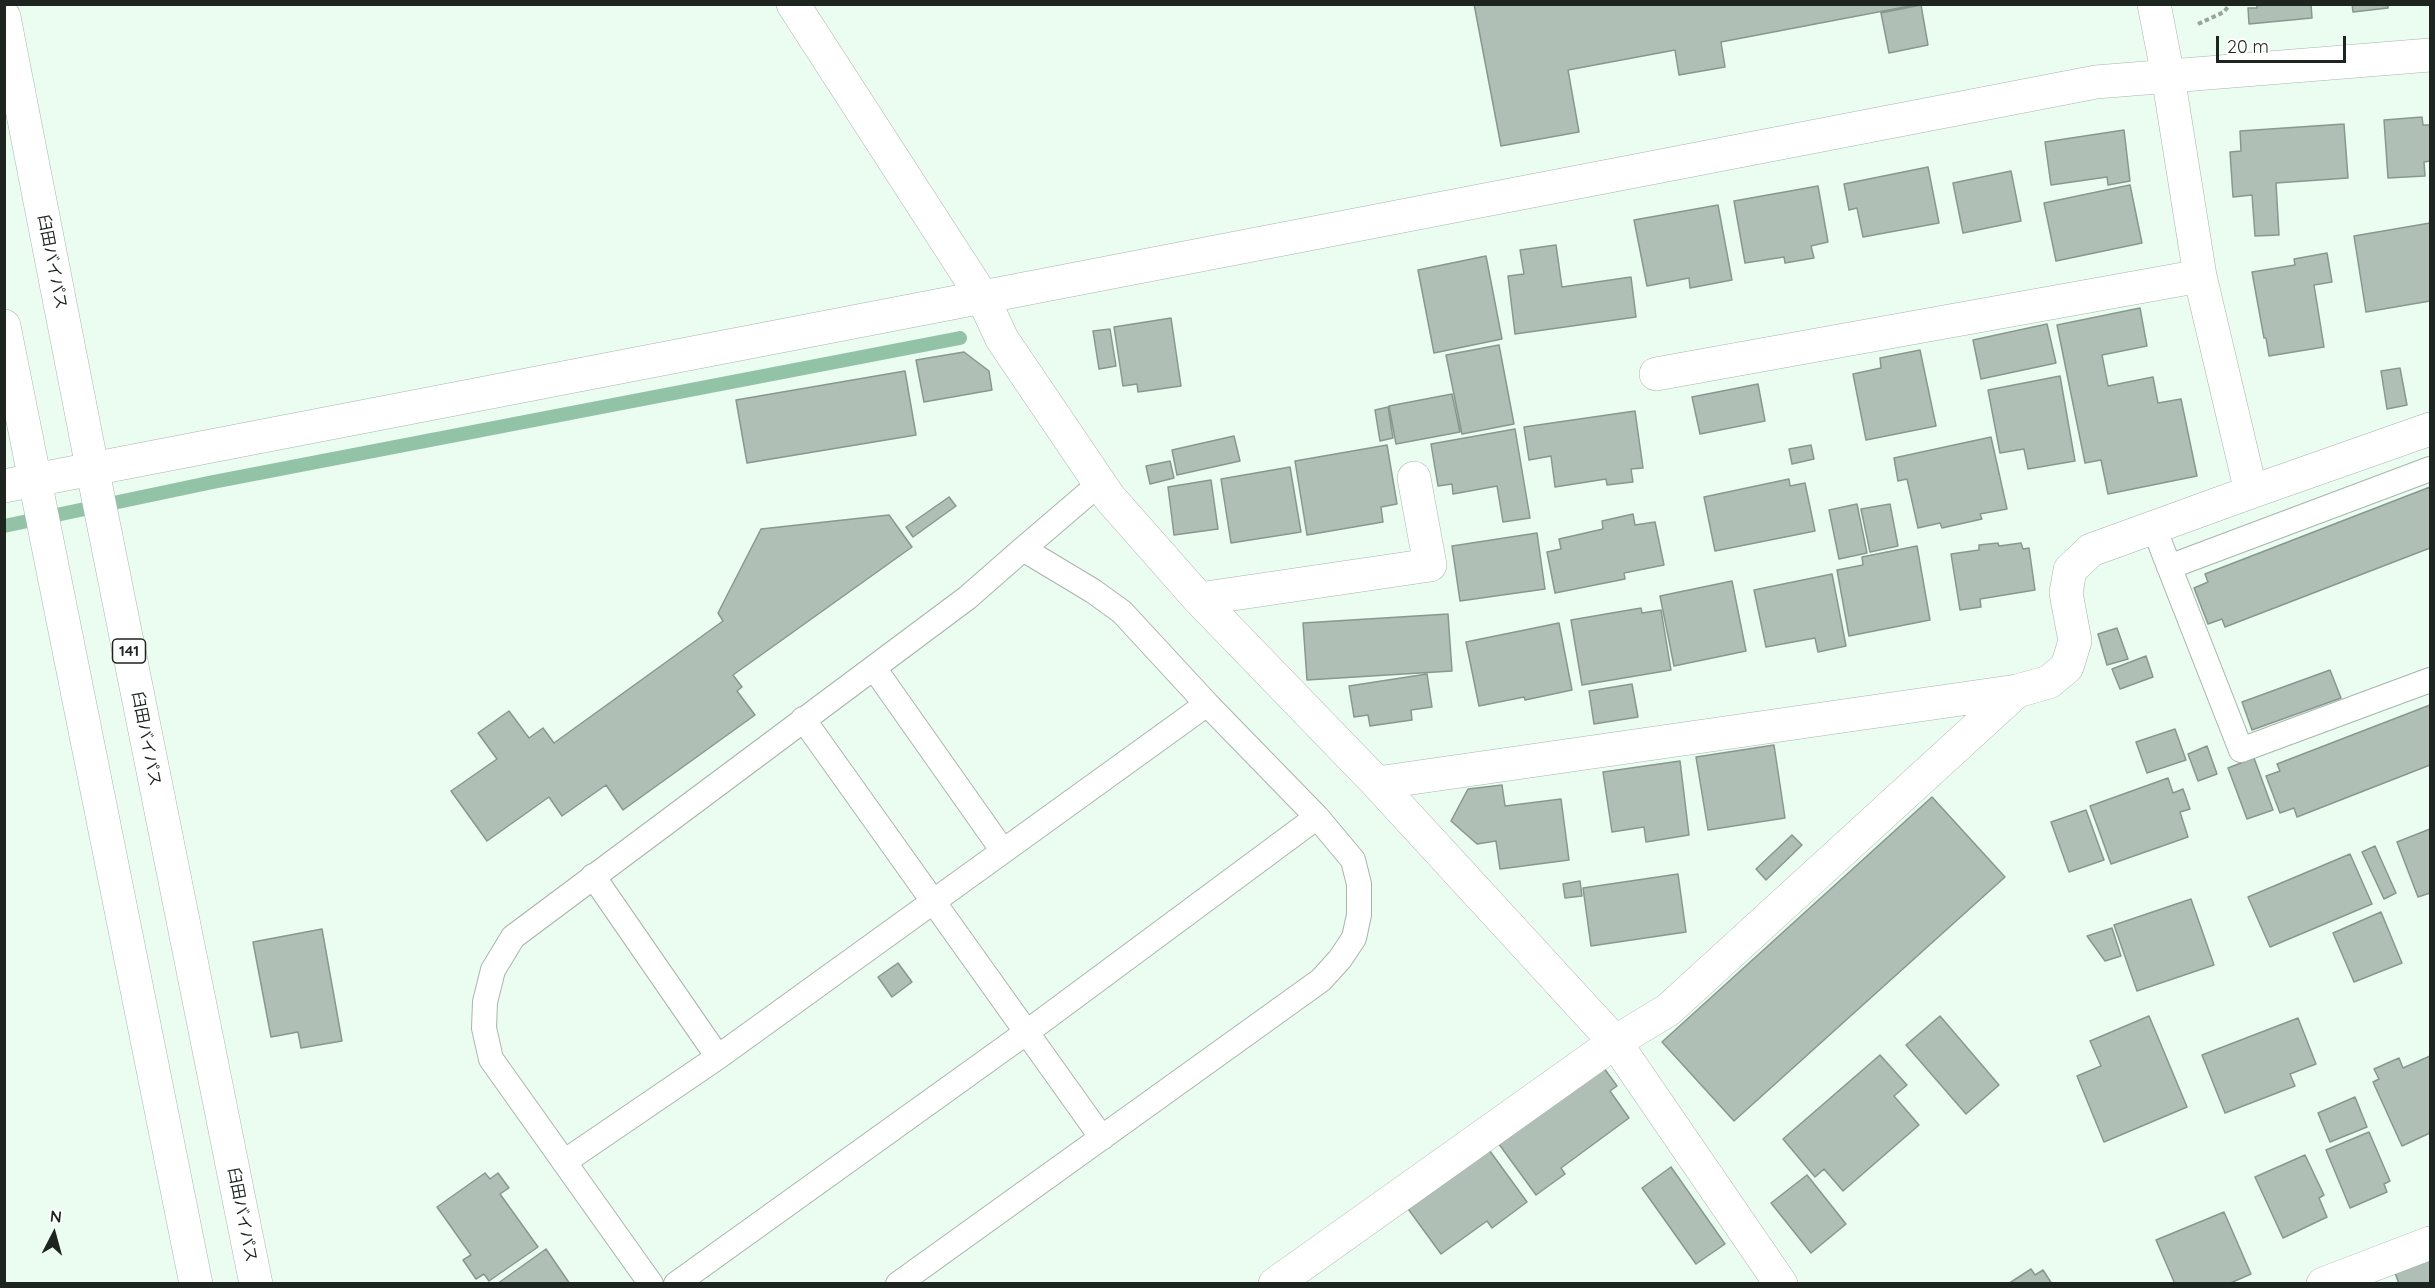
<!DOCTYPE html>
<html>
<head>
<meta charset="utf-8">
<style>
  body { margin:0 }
  #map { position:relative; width:2435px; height:1288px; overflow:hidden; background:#ebfcf1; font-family:Quicksand,sans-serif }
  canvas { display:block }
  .frame { position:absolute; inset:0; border:6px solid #1e2420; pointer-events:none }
  .north { position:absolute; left:24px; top:1204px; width:60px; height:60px; -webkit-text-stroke:4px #fff; paint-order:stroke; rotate:6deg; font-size:16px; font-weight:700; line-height:24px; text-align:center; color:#1e2420 }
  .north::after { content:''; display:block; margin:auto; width:21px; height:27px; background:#1e2420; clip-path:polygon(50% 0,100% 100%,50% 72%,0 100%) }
  .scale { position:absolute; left:2216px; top:36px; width:130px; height:27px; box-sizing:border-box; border:3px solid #1e2420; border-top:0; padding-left:8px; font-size:18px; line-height:21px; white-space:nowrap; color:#1e2420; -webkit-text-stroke:4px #fff; paint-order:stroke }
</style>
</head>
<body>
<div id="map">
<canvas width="2435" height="1288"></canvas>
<div class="frame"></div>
<div class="north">N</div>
<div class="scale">20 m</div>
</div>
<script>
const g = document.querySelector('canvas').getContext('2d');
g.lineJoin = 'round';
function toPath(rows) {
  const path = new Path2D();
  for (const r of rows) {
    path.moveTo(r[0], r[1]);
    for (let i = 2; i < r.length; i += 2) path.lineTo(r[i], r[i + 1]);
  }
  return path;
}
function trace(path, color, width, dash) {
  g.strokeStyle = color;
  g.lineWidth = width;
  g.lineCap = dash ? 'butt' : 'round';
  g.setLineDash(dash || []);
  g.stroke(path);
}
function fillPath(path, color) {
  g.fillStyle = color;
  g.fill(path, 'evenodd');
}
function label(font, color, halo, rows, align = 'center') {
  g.font = font + ' Quicksand,"Noto Sans JP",sans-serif';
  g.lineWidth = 6;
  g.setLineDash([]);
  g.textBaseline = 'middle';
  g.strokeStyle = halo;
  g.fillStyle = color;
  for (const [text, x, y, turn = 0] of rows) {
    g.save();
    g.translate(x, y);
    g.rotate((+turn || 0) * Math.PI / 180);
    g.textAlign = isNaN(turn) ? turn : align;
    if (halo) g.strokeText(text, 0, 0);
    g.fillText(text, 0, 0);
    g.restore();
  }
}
const stream = toPath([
  [4,526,213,482,960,338]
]);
const building = toPath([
  [1474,4,1920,4,1721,42,1725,67,1679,75,1675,50,1568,70,1579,132,1501,146,1474,4],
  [2257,4,2311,4,2312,18,2249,24,2248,8,2257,8,2257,4],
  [2352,4,2388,4,2388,8,2353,12,2352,4],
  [1921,5,1928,45,1889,53,1881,13,1921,5],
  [2422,117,2423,125,2430,125,2430,161,2424,162,2425,176,2388,178,2384,120,2422,117],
  [2344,124,2348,178,2276,183,2279,235,2255,236,2252,195,2233,197,2230,152,2241,151,2240,131,2344,124],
  [2124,130,2130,181,2108,185,2107,177,2051,185,2045,142,2124,130],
  [1928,167,1939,223,1863,237,1857,208,1849,210,1844,184,1928,167],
  [2011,171,2021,221,1963,233,1953,183,2011,171],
  [2130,185,2142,243,2056,261,2044,203,2130,185],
  [1818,186,1828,242,1811,246,1814,258,1785,263,1784,257,1745,263,1734,201,1818,186],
  [1718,205,1732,280,1690,288,1689,278,1647,286,1634,220,1718,205],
  [2430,223,2430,301,2366,312,2354,236,2430,223],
  [1556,245,1562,287,1631,277,1636,317,1515,334,1508,276,1524,274,1520,250,1556,245],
  [2327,253,2332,282,2314,285,2324,347,2269,356,2266,338,2264,338,2252,272,2295,265,2294,259,2327,253],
  [1486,256,1502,339,1434,353,1418,270,1486,256],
  [2140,308,2147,346,2102,355,2108,386,2153,377,2158,403,2181,399,2197,476,2108,494,2101,460,2085,463,2057,325,2140,308],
  [1171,318,1181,386,1138,392,1137,384,1123,386,1114,327,1171,318],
  [2047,324,2056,363,1981,379,1973,340,2047,324],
  [1110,329,1116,366,1099,369,1093,331,1110,329],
  [1499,345,1514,424,1462,434,1446,355,1499,345],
  [1920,350,1936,426,1866,440,1853,374,1881,368,1880,358,1920,350],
  [964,352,989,371,992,390,924,402,916,360,964,352],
  [2400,368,2407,405,2387,409,2381,371,2400,368],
  [905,371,916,435,747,463,736,400,905,371],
  [2060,376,2075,461,2028,469,2024,449,2000,453,1988,390,2060,376],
  [1758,384,1765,421,1700,434,1692,397,1758,384],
  [1452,394,1460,432,1396,444,1389,406,1452,394],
  [1388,407,1393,438,1380,441,1375,410,1388,407],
  [1635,411,1643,468,1631,469,1633,482,1607,485,1606,479,1555,487,1551,456,1529,460,1524,427,1635,411],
  [1515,429,1530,518,1503,522,1497,486,1453,494,1452,484,1438,486,1431,444,1515,429],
  [1234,436,1240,461,1177,475,1172,450,1234,436],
  [1991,437,2007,509,1980,514,1982,519,1942,528,1940,523,1918,528,1907,479,1898,481,1894,458,1991,437],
  [1387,445,1397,504,1381,507,1383,522,1307,535,1295,461,1387,445],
  [1811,445,1814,459,1792,464,1789,449,1811,445],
  [1170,461,1174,478,1150,484,1146,466,1170,461],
  [1290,467,1301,532,1231,543,1221,479,1290,467],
  [1789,479,1790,486,1805,483,1815,531,1715,551,1704,497,1789,479],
  [1211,480,1218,529,1174,535,1168,487,1211,480],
  [2430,487,2430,548,2225,627,2222,619,2208,624,2194,588,2208,582,2205,574,2430,487],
  [949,497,956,506,913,537,906,527,949,497],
  [1857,504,1867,553,1839,559,1829,510,1857,504],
  [1890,504,1898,546,1870,552,1861,509,1890,504],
  [1633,514,1635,525,1655,522,1664,565,1624,573,1625,579,1555,593,1547,552,1561,549,1559,539,1603,529,1602,521,1633,514],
  [889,515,912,547,733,675,742,687,737,691,755,715,623,810,606,785,562,816,549,797,487,841,451,791,497,759,478,733,509,711,529,738,543,728,554,743,723,621,718,613,761,529,889,515],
  [1537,533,1545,589,1460,601,1452,546,1537,533],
  [1998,543,1999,546,2021,543,2023,549,2029,548,2035,590,1980,599,1981,607,1960,610,1951,554,1979,550,1979,545,1998,543],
  [1917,546,1930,620,1849,636,1837,570,1863,565,1862,557,1917,546],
  [1832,574,1846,646,1818,652,1815,638,1766,647,1754,590,1832,574],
  [1732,581,1746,651,1674,666,1660,596,1732,581],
  [1641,608,1642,613,1661,610,1671,670,1582,685,1571,620,1641,608],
  [1448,614,1452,671,1307,680,1303,623,1448,614],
  [1559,623,1572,690,1525,700,1524,697,1479,706,1466,642,1559,623],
  [2117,628,2128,659,2107,665,2098,634,2117,628],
  [2146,656,2153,677,2120,689,2112,669,2146,656],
  [2330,670,2341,698,2252,730,2242,702,2330,670],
  [1427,674,1432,707,1411,710,1412,720,1370,726,1368,715,1354,717,1349,686,1427,674],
  [1632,684,1638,717,1594,724,1589,691,1632,684],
  [2430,705,2430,765,2297,817,2294,808,2280,813,2266,776,2280,771,2277,764,2430,705],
  [2175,729,2186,760,2147,773,2136,742,2175,729],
  [1774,745,1785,818,1708,830,1696,757,1774,745],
  [2207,746,2217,774,2198,781,2188,754,2207,746],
  [2254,758,2273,810,2247,819,2228,768,2254,758],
  [1680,761,1689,835,1646,842,1644,827,1612,832,1603,772,1680,761],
  [2168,778,2173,793,2183,789,2190,809,2180,812,2188,837,2111,864,2090,806,2168,778],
  [1502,785,1505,806,1561,799,1569,860,1500,869,1496,841,1477,844,1451,821,1468,789,1502,785],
  [1932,797,2005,877,1734,1121,1662,1042,1932,797],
  [2086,810,2104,860,2069,872,2051,822,2086,810],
  [2430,829,2430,893,2418,897,2397,842,2430,829],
  [1792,835,1802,845,1766,880,1756,869,1792,835],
  [2375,846,2396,893,2384,899,2362,852,2375,846],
  [2350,854,2372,904,2270,947,2248,897,2350,854],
  [1678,874,1686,932,1591,946,1583,888,1678,874],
  [1580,881,1582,896,1565,898,1563,884,1580,881],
  [2191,899,2214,965,2137,991,2114,925,2191,899],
  [2381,912,2402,963,2354,982,2333,933,2381,912],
  [2112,928,2121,956,2105,961,2087,936,2112,928],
  [322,929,342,1041,301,1048,298,1032,271,1037,253,942,322,929],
  [898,963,912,982,892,997,878,977,898,963],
  [1940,1016,1999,1085,1966,1114,1906,1045,1940,1016],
  [2149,1016,2187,1107,2104,1142,2077,1076,2101,1066,2090,1041,2149,1016],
  [2298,1018,2316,1064,2290,1074,2295,1086,2225,1113,2202,1055,2298,1018],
  [1880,1055,1907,1085,1894,1096,1919,1125,1843,1191,1824,1169,1815,1177,1783,1139,1880,1055],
  [2430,1056,2430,1133,2402,1146,2373,1082,2379,1079,2374,1069,2399,1058,2403,1068,2430,1056],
  [1601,1064,1617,1086,1610,1091,1629,1118,1561,1168,1565,1174,1536,1195,1496,1140,1601,1064],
  [2355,1097,2367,1127,2330,1142,2318,1113,2355,1097],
  [2369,1132,2390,1181,2384,1184,2387,1192,2350,1208,2326,1150,2369,1132],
  [1487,1147,1527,1202,1492,1228,1487,1221,1441,1254,1406,1206,1487,1147],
  [2305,1155,2324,1195,2319,1198,2327,1217,2283,1238,2255,1177,2305,1155],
  [1671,1167,1725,1244,1696,1264,1642,1188,1671,1167],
  [485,1173,490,1179,498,1173,509,1188,500,1194,538,1247,489,1281,484,1274,476,1279,463,1260,471,1255,437,1207,485,1173],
  [1807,1175,1846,1224,1811,1253,1771,1203,1807,1175],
  [2224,1212,2251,1274,2228,1284,2175,1284,2156,1240,2224,1212],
  [546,1249,570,1284,497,1284,546,1249],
  [2430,1255,2430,1284,2399,1284,2394,1270,2430,1255],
  [2031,1269,2035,1275,2043,1270,2052,1284,2008,1284,2031,1269]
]);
const path = toPath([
  [2198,24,2224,12,2230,4]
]);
const lane = toPath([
  [2154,528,2241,750,2430,680],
  [1023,549,1100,483],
  [2169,567,2430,469],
  [874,668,1003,851],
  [803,719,1102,1138],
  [593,876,718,1057],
  [564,1162,718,1057,1207,704],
  [651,1284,491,1059,484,1028,485,1002,493,970,513,937,967,598,1023,549,1093,591,1122,612,1207,704,1317,817,1353,860,1359,884,1359,915,1354,938,1340,959,1321,980,898,1284],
  [676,1284,1027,1032,1317,817]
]);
const street = toPath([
  [793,4,983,298,1002,339,1109,497,1199,599,1377,783,1615,1042,1781,1284],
  [1656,374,2200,276],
  [2251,492,2430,429],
  [1199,599,1430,565,1414,478],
  [1377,783,2017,691,2049,682,2067,667,2075,641,2066,593,2070,570,2091,550,2251,492,2200,276,2168,76,2154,4],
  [1275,1284,1615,1042,1668,1010,2017,691],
  [2323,1284,2430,1243]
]);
const secondary = toPath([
  [4,486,2096,82,2430,55]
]);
const highway = toPath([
  [4,17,92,467,256,1284],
  [4,326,196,1284]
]);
const shields = [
  [129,651,33]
];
const shieldNames = [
  ["141",129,651]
];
const streetNames = [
  ["臼田バイパス",52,262,79],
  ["臼田バイパス",146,739,79],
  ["臼田バイパス",242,1215,79]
];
trace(stream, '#93c3a6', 14);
fillPath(building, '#afbfb5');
trace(building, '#89988e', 1.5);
trace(lane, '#a6b6ac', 26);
trace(street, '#a6b6ac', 34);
trace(secondary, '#a6b6ac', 34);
trace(highway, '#a6b6ac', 34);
trace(path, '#98a49c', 4, [4.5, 3]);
trace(lane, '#fff', 24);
trace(street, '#fff', 33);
trace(secondary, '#fff', 33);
trace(highway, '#fff', 33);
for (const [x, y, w] of shields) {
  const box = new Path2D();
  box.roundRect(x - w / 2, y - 12, w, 24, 4.5);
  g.fillStyle = '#fff';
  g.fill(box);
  trace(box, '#1e2420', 1.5);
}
label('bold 15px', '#1e2420', null, shieldNames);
label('16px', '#1e2420', '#fff', streetNames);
</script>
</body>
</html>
